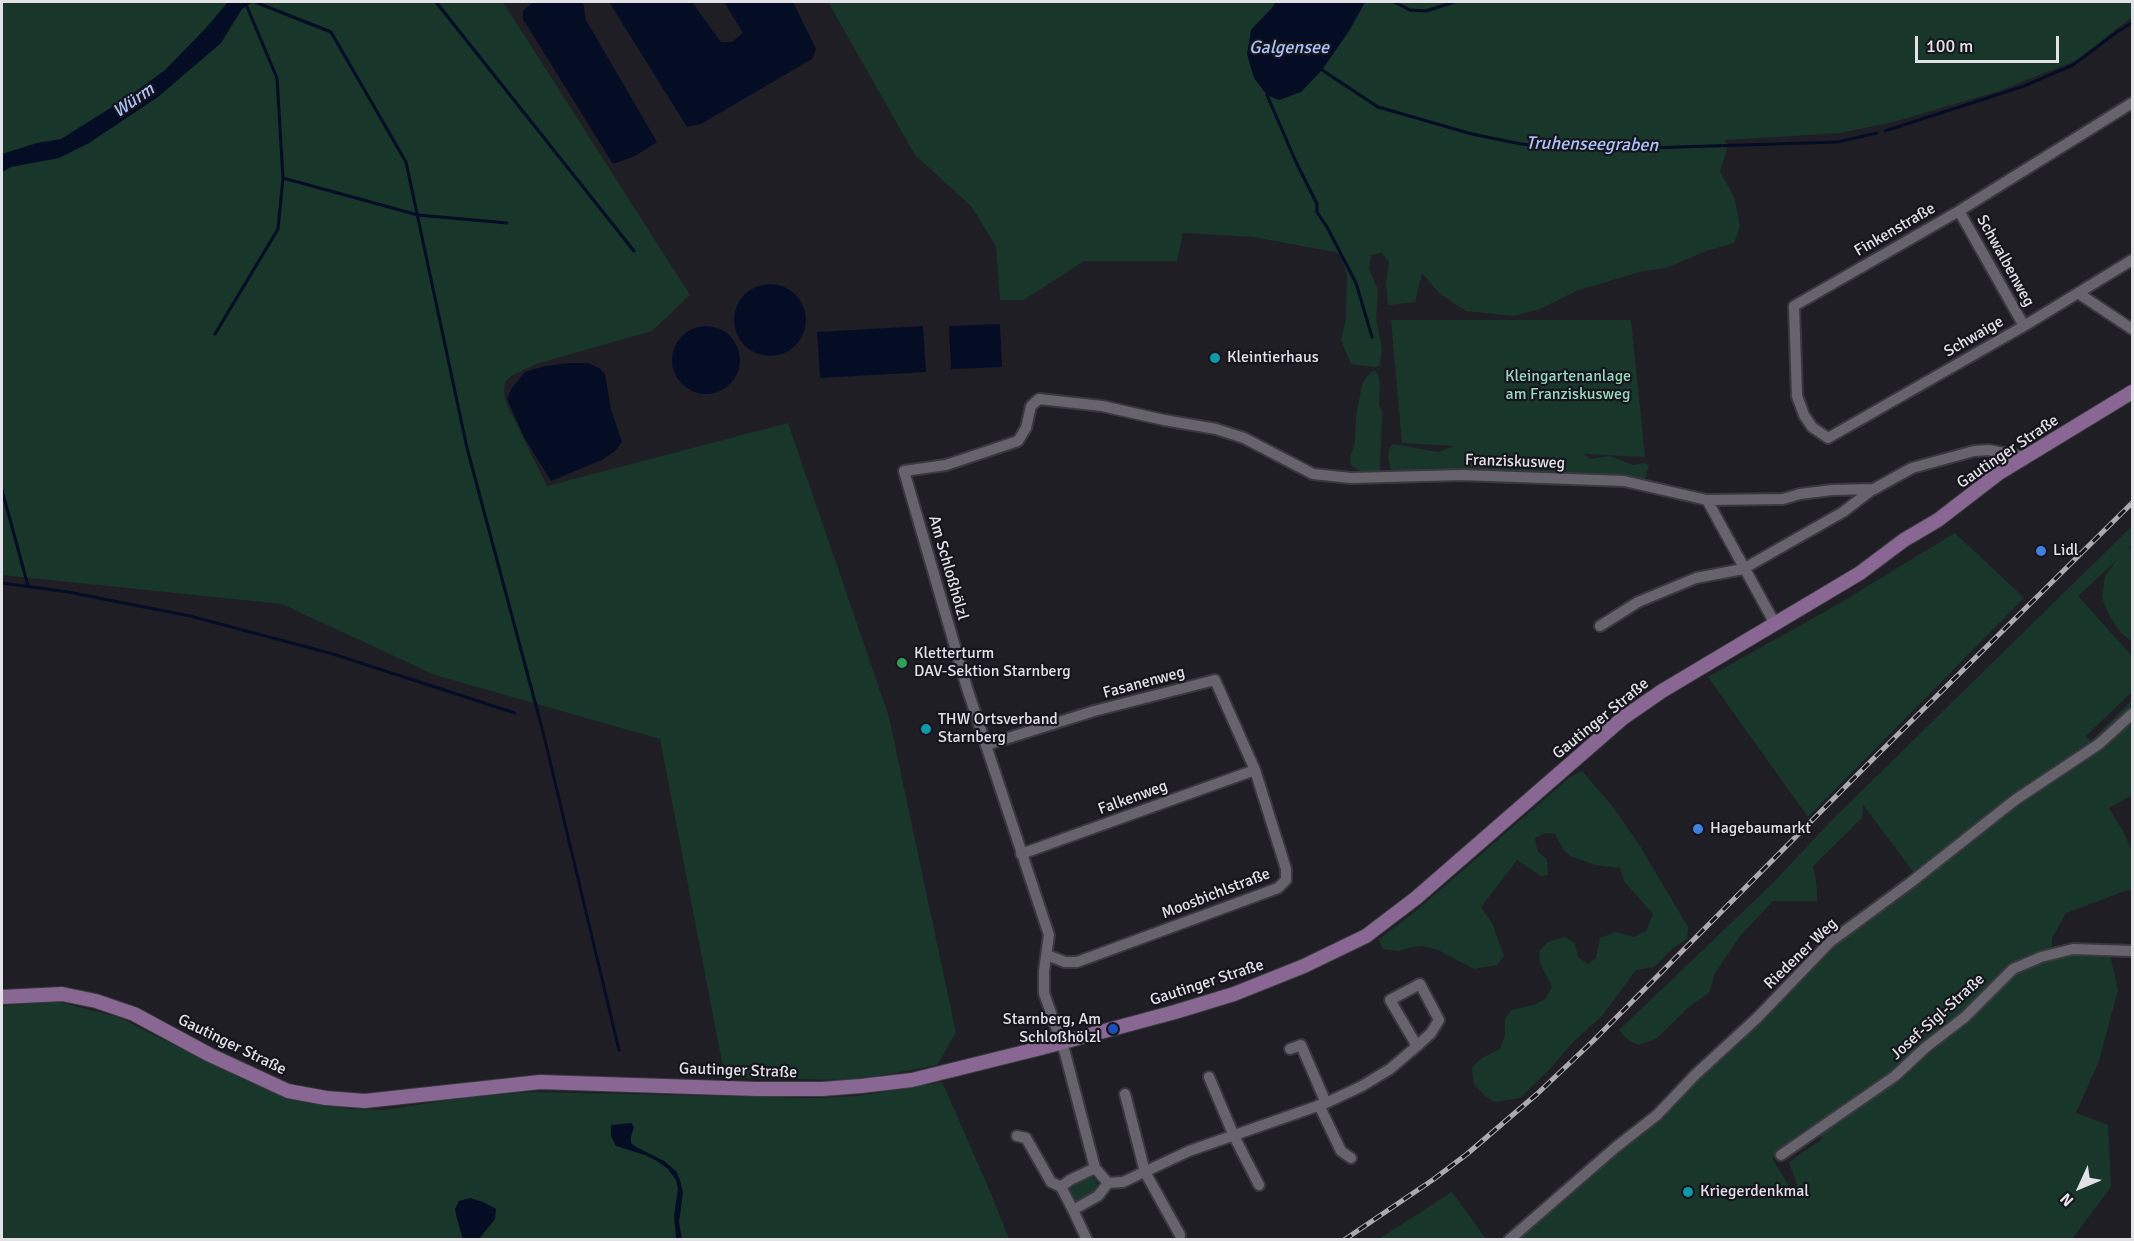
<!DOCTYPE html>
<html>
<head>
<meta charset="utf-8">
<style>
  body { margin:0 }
  #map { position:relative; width:2134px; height:1241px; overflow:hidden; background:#201e25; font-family:Signika,sans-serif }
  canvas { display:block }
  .frame { position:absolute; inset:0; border:3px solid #e2e1e6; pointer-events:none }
  .north { position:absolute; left:2050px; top:1157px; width:60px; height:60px; -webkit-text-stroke:4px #16141c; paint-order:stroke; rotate:226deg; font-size:16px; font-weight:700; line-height:24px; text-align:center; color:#e2e1e6 }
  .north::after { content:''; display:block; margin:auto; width:21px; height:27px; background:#e2e1e6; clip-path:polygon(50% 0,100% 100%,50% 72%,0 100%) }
  .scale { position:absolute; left:1915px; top:36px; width:144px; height:27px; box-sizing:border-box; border:3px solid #e2e1e6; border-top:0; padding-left:8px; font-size:18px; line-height:21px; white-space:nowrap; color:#e2e1e6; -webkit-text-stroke:4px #16141c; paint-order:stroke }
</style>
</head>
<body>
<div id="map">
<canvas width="2134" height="1241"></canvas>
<div class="frame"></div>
<div class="north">N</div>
<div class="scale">100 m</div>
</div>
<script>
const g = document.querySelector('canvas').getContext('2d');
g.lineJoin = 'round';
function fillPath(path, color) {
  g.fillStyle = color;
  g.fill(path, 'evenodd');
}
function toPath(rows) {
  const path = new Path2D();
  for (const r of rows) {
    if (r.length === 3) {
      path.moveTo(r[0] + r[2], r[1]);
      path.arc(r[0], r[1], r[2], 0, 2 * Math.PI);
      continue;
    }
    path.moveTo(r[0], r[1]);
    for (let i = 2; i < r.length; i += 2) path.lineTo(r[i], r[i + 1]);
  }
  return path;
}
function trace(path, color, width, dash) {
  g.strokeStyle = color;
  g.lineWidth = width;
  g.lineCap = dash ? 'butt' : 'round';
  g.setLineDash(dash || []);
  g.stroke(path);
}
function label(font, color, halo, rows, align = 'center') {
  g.font = font + ' Signika,sans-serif';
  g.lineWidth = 4.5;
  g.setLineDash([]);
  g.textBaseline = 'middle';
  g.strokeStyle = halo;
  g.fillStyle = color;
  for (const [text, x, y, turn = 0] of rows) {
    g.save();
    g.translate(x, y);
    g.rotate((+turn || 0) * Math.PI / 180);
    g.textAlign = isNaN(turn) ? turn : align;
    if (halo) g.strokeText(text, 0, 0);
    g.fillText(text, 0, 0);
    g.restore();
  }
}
const green = toPath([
  [2,2,503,2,690,295,652,331,536,364,511,376,505,382,504,394,507,405,547,486,788,423,889,717,956,1033,937,1065,858,1080,725,1078,660,739,435,675,282,604,2,575],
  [828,2,1276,2,1272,8,1251,30,1349,31,1365,2,2132,2,2132,17,2077,60,1999,91,1897,121,1841,133,1725,140,1727,149,1720,171,1735,199,1740,227,1734,243,1706,251,1666,268,1643,271,1576,291,1540,309,1513,316,1466,311,1439,293,1422,273,1415,302,1388,305,1386,284,1389,261,1381,253,1371,255,1369,269,1378,290,1376,318,1382,349,1380,365,1375,367,1351,364,1341,340,1346,318,1347,275,1340,253,1253,237,1183,233,1177,261,1084,261,1024,300,1000,300,996,246,971,206,915,155],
  [1391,320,1631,320,1645,457,1583,454,1591,459,1609,456,1633,465,1644,463,1649,465,1645,479,1596,479,1394,472,1390,468,1388,454,1390,447,1393,444,1438,452,1455,446,1402,443],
  [1376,371,1380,381,1379,405,1382,411,1380,470,1372,473,1360,471,1351,465,1350,459,1355,442,1356,416,1361,390,1363,382,1371,372],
  [2132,526,2132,544,2127,550,2132,546,2132,642,2120,632,2110,617,2102,598,2105,576,2116,561,2078,596,2132,656,2132,692,2086,736,2091,741,2132,700,2132,795,2109,808,2124,833,2132,851,2132,891,2128,890,2066,913,2052,938,2052,956,2073,951,2110,954,2118,990,2099,1061,2076,1113,2108,1125,2111,1187,2072,1239,1514,1240,1658,1119,1706,1073,1714,1063,1761,1023,1831,946,1920,881,1863,805,1862,818,1813,866,1817,888,1817,901,1773,901,1740,936,1715,973,1709,993,1691,1005,1656,1039,1639,1045,1629,1041,1619,1030,1772,884,1832,820],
  [1819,1130,1822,1139,1789,1162,1797,1185,1790,1188,1772,1158,1781,1155],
  [1955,533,2024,598,1808,817,1708,677,1835,606],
  [1582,771,1613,807,1640,846,1688,927,1687,939,1673,948,1654,967,1636,970,1602,1016,1575,1040,1548,1071,1520,1098,1494,1102,1483,1094,1474,1084,1472,1067,1482,1058,1500,1049,1505,1035,1505,1019,1511,1010,1534,1005,1545,999,1552,987,1540,963,1539,951,1548,942,1565,937,1575,943,1578,957,1588,964,1596,958,1600,938,1616,932,1634,937,1646,931,1653,914,1624,881,1620,868,1595,865,1570,856,1563,849,1555,834,1545,833,1535,838,1538,852,1547,859,1548,875,1541,876,1517,860,1481,907,1492,923,1504,956,1497,965,1474,969,1438,950,1423,946,1411,947,1399,951,1383,949,1379,939,1416,911,1570,777],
  [55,1001,118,1017,247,1081,287,1098,350,1109,384,1110,462,1098,531,1092,815,1098,857,1096,942,1082,989,1189,1009,1239,2,1239,2,1006],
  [1091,1176,1096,1180,1098,1187,1096,1192,1081,1200,1075,1200,1069,1189,1071,1185,1083,1177],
  [1452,1192,1486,1239,1379,1239]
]);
const water = toPath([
  [228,2,253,2,242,9,221,43,158,97,89,143,59,158,11,167,2,172,2,154,37,143,61,139,128,97,165,70,205,29],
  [533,2,583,2,586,20,657,142,635,156,613,164,523,19,523,11],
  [609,2,692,2,721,42,732,42,743,33,724,2,793,2,816,49,812,59,701,124,687,127],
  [1276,2,1365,2,1349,31,1322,70,1301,92,1279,100,1267,95,1254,78,1247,54,1251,30,1272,8],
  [770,320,36],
  [1000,324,1002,367,951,369,949,326],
  [706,360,34],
  [923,326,926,372,820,378,817,332],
  [569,363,588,363,599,368,605,374,611,409,622,442,615,451,602,460,551,481,525,439,507,399,512,388,525,372,545,366],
  [631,1123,634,1127,631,1137,631,1143,636,1147,664,1161,676,1171,680,1180,683,1193,679,1222,682,1239,677,1239,676,1237,674,1215,678,1189,676,1180,668,1169,657,1161,645,1155,616,1146,611,1136,611,1125],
  [470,1198,483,1202,496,1209,495,1219,479,1239,463,1239,457,1219,455,1209,459,1201]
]);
const stream = toPath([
  [255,2,331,32,406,162,467,448,543,732,619,1050],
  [436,2,634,251],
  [1394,2,1410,10,1426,11,1454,2],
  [1322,70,1378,107,1472,134,1521,144,1566,148,1618,149,1679,147,1837,142,1877,133],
  [1267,95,1296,162,1317,204,1317,212,1327,227,1356,283,1372,337],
  [1885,131,2024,86,2073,65,2117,32,2132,23],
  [283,178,418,215,507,223],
  [215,334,278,229,283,178,277,78,245,2],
  [2,490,28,586],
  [2,583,68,592,190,616,333,654,515,713]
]);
const minor = toPath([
  [2132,103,1959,211,1794,306,1797,396,1804,415,1812,427,1828,438,2024,326,2132,260],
  [1959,211,2024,326],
  [2078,293,2132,329],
  [1707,500,1774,622],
  [1600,626,1638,602,1696,578,1743,569,1843,512,1873,489],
  [986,745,1094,711,1215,680,1255,770,1286,869,1286,880,1278,888,1077,962,1065,962,1047,955],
  [1021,854,1255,770],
  [1417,1046,1390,1000,1420,984,1439,1020,1431,1033,1417,1046,1390,1069,1362,1086,1326,1103,1189,1151,1123,1182,1108,1183,1095,1168,1065,1053,1044,993,1044,971,1049,935,967,688,904,471,946,465,1018,441,1026,428,1031,406,1039,399,1102,406,1164,420,1216,429,1244,438,1313,474,1351,478,1462,475,1624,481,1707,500,1783,499,1800,494,1832,490,1874,489,1912,468,1974,451,1989,450,2025,457],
  [1290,1049,1301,1045,1326,1103],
  [1209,1077,1234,1136,1259,1185],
  [1125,1094,1145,1172,1180,1235],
  [1319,1105,1341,1151,1351,1158],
  [1017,1136,1026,1138,1051,1182,1061,1187],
  [1781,1155,1895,1076,1926,1047,1965,1017,2013,969,2041,957,2073,949,2132,951],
  [1095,1168,1070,1180,1061,1187,1073,1210,1098,1196,1108,1183],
  [1073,1210,1087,1240],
  [1509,1240,1616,1147,1657,1115,1696,1074,1757,1018,1830,942,1910,883,2015,800,2099,744,2132,714]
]);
const major = toPath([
  [2,997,62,994,96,1001,134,1014,210,1055,288,1091,326,1098,365,1101,540,1082,757,1089,822,1089,861,1086,912,1080,1041,1048,1175,1012,1234,994,1304,966,1366,936,1416,898,1623,718,1662,691,1860,573,1904,540,1938,520,1999,473,2132,392]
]);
const rail = toPath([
  [1344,1240,1434,1179,1467,1154,1537,1094,1593,1041,1870,762,2132,503]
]);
const markers = [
  [1215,358,6,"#0f9aa8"],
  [2041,551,6,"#3f7fe0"],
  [902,663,6,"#2e9e5b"],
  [926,729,6,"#0f9aa8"],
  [1698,829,6,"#3f7fe0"],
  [1113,1029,6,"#1a4fb4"],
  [1688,1192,6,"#0f9aa8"]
];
const streetNames = [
  ["Finkenstraße",1895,230,-30],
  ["Schwalbenweg",2005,261,61],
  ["Schwaige",1974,337,-30],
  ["Gautinger Straße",2008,452,-34],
  ["Franziskusweg",1515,462,2],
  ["Am Schloßhölzl",948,568,74],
  ["Fasanenweg",1144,683,-15],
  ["Gautinger Straße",1601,719,-39],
  ["Falkenweg",1133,798,-20],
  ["Moosbichlstraße",1216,894,-21],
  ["Riedener Weg",1801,954,-44],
  ["Gautinger Straße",1207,983,-18],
  ["Josef-Sigl-Straße",1938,1017,-42],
  ["Gautinger Straße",232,1045,26],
  ["Gautinger Straße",738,1071,2]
];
const poiNames = [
  ["Kleintierhaus",1227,358],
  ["Lidl",2053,551],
  ["Kletterturm",914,654],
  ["DAV-Sektion Starnberg",914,672],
  ["THW Ortsverband",938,720],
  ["Starnberg",938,738],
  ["Hagebaumarkt",1710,829],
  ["Starnberg, Am",1101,1020,"right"],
  ["Schloßhölzl",1101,1038,"right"],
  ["Kriegerdenkmal",1700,1192]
];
const parkNames = [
  ["Kleingartenanlage",1568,377],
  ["am Franziskusweg",1568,395]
];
const waterNames = [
  ["Galgensee",1289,48],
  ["Würm",134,101,-35],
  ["Truhenseegraben",1592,145,1]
];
fillPath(green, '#183629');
fillPath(water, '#050d25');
trace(stream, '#050d25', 3);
trace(minor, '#39383e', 14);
trace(major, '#39383e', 16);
trace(minor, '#66636c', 10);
trace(major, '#886793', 14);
trace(rail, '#abaaaf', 5);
trace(rail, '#16141c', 3, [9]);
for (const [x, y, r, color] of markers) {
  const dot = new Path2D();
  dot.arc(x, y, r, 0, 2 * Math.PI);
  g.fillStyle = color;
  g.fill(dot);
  trace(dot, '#16141c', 2);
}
label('16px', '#e2e1e6', '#16141c', streetNames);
label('16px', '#e2e1e6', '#16141c', poiNames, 'left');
label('16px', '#97d9b9', '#16141c', parkNames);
label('italic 18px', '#a9c3f8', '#16141c', waterNames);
</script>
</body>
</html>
